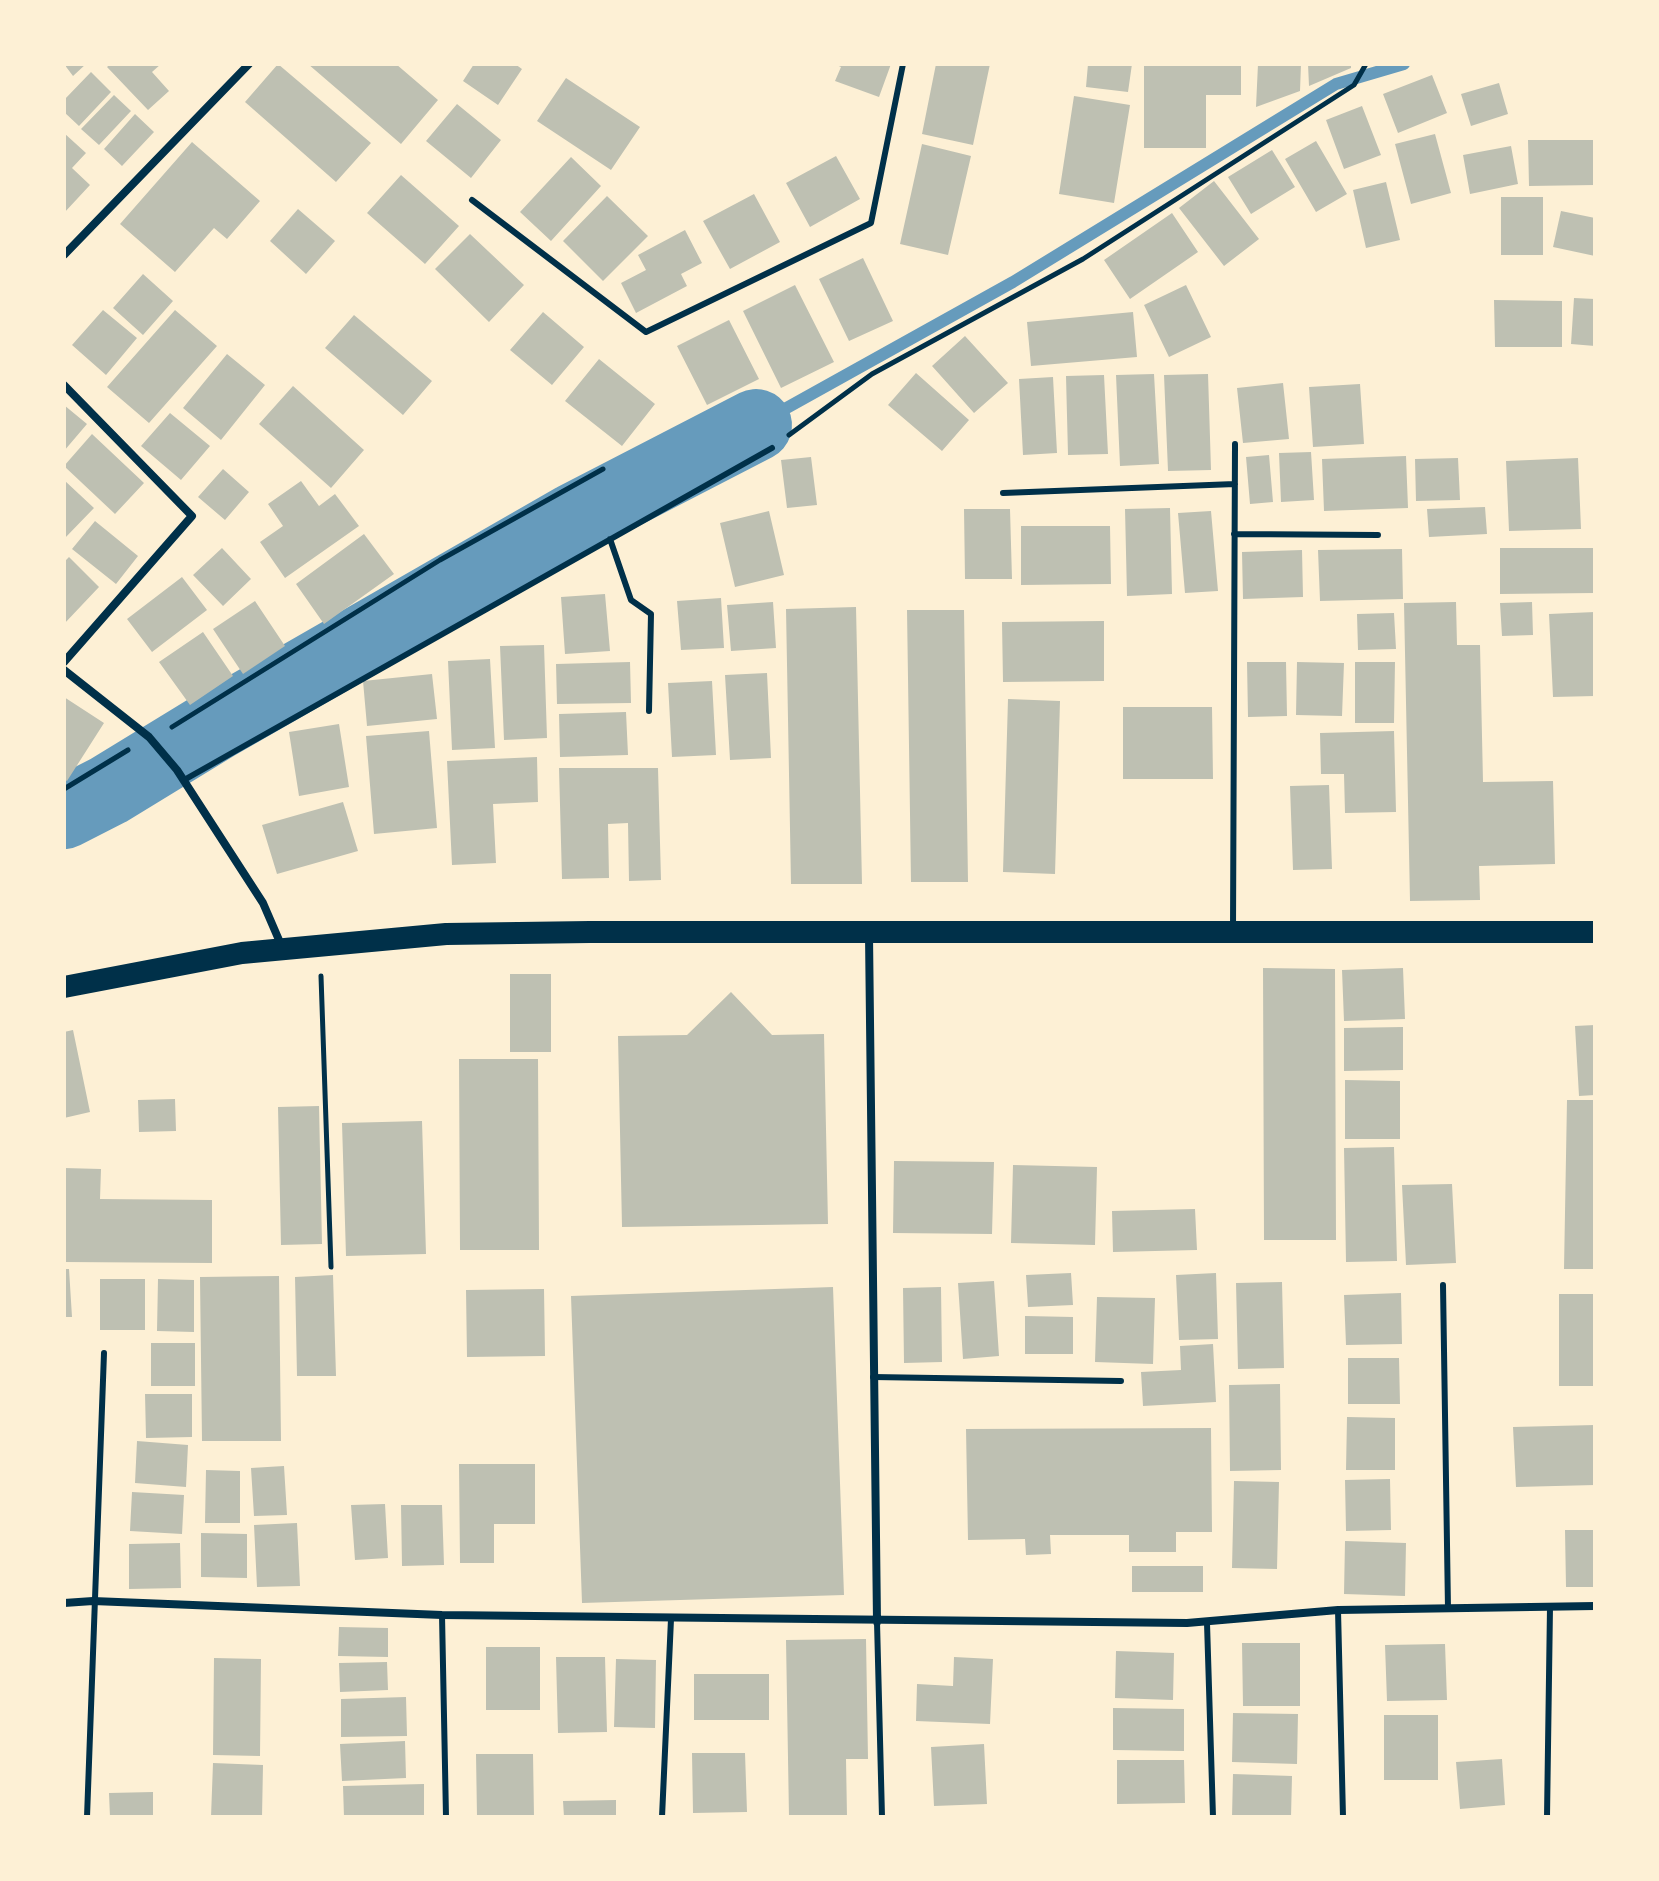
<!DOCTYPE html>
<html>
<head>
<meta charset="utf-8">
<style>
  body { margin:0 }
  #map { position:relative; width:1659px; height:1881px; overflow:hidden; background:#fdf0d5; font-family:"Source Sans 3",sans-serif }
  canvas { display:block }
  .frame { position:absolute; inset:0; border:66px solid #fdf0d5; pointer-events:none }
</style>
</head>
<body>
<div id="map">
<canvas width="1659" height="1881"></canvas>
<div class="frame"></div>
</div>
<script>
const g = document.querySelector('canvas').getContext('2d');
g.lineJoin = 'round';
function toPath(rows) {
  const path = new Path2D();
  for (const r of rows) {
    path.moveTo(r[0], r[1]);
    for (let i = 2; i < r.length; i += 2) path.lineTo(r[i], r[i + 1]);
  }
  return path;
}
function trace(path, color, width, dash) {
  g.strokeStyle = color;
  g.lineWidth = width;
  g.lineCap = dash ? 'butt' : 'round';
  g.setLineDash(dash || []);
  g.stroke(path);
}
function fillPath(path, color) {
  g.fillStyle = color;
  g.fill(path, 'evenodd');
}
const stream = toPath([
  [756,425,1013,282,1336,84,1404,64]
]);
const river = toPath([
  [64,813,109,790,217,724,574,519,756,425]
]);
const building = toPath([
  [64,64,86,64,73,76],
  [110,64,161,64,152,72,169,91,148,110,107,67],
  [278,64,371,143,336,182,245,102],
  [308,64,396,64,438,100,401,144],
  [474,64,515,64,522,69,498,105,463,81],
  [834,64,891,64,879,97,835,81,841,67],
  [936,64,990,64,973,145,922,134],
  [1088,64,1132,64,1128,92,1086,87],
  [1144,64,1241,64,1241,95,1206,95,1206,148,1144,148],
  [1258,64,1301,64,1300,91,1256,107],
  [1308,64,1351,64,1351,68,1309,86],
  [91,72,111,92,79,126,64,112,64,100],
  [1432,75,1447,113,1398,133,1383,94],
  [566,78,640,127,611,170,537,121],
  [1499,83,1508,114,1471,126,1461,94],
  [114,95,131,111,99,145,81,129],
  [1074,96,1130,105,1114,203,1059,194],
  [457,104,501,140,471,178,426,141],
  [1362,106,1381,155,1344,169,1326,120],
  [135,114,154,132,122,166,104,149],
  [64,133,86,153,72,168,90,185,64,213],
  [1435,134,1451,193,1411,204,1395,144],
  [1528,140,1595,140,1595,185,1529,186],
  [1316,141,1347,194,1316,212,1285,159],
  [192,142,260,201,227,239,214,228,175,272,120,224],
  [922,144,971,156,948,255,900,244],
  [1511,146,1518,184,1470,194,1463,155],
  [1272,150,1295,187,1251,214,1228,177],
  [836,156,860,199,810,227,786,183],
  [571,157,601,186,551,241,520,212],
  [401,175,459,226,425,264,367,213],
  [1214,181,1259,239,1224,266,1179,208],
  [1386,182,1400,240,1366,248,1353,190],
  [754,194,780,242,730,269,703,221],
  [607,196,648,236,603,281,563,241],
  [1501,197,1543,197,1543,255,1501,255],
  [298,209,335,241,306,274,270,241],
  [1561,211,1595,218,1595,256,1553,247],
  [1172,213,1198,252,1130,299,1104,260],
  [685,230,702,263,681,274,687,286,636,313,621,283,646,270,638,255],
  [470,234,524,285,489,322,435,269],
  [863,258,893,321,849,341,819,279],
  [143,274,173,301,143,335,113,308],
  [795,285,834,362,781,388,743,311],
  [1186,285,1211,337,1169,357,1144,305],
  [1574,298,1595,299,1595,346,1571,344],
  [1494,300,1562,301,1562,347,1495,347],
  [103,310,137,338,106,375,72,345],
  [175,310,217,346,149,423,107,387],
  [543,312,584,347,552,385,510,350],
  [1133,312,1137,357,1031,366,1027,322],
  [354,315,432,381,403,415,325,348],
  [729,320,759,379,707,405,677,346],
  [965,336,1008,383,974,413,932,366],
  [227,354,265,385,221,440,183,408],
  [599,359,655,404,622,446,565,401],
  [916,373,969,420,942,451,888,405],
  [1154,374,1159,464,1120,466,1116,375],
  [1208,374,1211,470,1168,471,1164,375],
  [1104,375,1108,454,1068,455,1066,376],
  [1053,377,1057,453,1023,455,1019,379],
  [1283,383,1289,439,1243,443,1237,388],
  [1360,384,1364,444,1313,447,1309,387],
  [293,386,364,450,331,488,259,424],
  [64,405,87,424,64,451],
  [170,413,210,446,181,480,141,446],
  [92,434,144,483,115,514,64,466],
  [1311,452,1314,500,1281,502,1279,453],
  [1269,455,1273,502,1250,504,1246,457],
  [1406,456,1408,508,1324,511,1322,459],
  [811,457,817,505,787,508,781,460],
  [1458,458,1460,500,1416,501,1415,459],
  [1578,458,1581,529,1509,531,1506,461],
  [223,469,249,492,225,520,198,497],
  [64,480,94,508,64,539],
  [301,481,319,506,335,494,359,526,285,578,260,542,283,526,268,504],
  [1485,507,1487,534,1429,537,1427,509],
  [1170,508,1172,594,1127,596,1125,509],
  [964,509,1010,509,1012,579,965,579],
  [769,511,784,575,735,587,720,523],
  [1211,511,1218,591,1185,593,1178,513],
  [95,521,138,556,116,584,72,549],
  [1021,526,1110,526,1111,584,1021,585],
  [364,534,394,574,324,624,296,584],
  [222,548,251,579,223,606,193,575],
  [1500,548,1595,548,1595,593,1500,594],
  [1402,549,1403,599,1320,601,1318,550],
  [1302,550,1303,597,1243,599,1242,552],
  [69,557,99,587,64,624,64,562],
  [182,577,207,610,152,652,127,619],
  [605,594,610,651,565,654,561,597],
  [721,598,724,648,681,650,677,601],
  [255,601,285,646,243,674,213,629],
  [773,602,776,648,731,651,727,605],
  [1456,602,1457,645,1480,645,1483,782,1553,781,1555,864,1479,866,1480,900,1410,901,1404,603],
  [1532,602,1533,635,1502,636,1500,603],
  [856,607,862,884,791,884,786,609],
  [907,610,964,610,968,882,911,882],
  [1595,612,1595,696,1553,697,1549,614],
  [1394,613,1396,649,1358,650,1357,614],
  [1104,621,1104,681,1003,682,1002,622],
  [203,632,233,676,190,705,159,662],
  [544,645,547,738,504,740,500,646],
  [490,659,495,748,452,750,448,661],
  [630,662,631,703,557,704,556,664],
  [1247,662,1286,662,1287,716,1248,717],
  [1297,662,1344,663,1342,716,1296,715],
  [1355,662,1395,662,1394,723,1355,723],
  [767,673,771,758,730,760,725,675],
  [432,674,437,719,367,726,363,681],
  [712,681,716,755,672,757,668,683],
  [64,697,104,723,67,781,64,779],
  [1008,699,1060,701,1055,874,1003,872],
  [1123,707,1212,707,1213,779,1123,779],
  [626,712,628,755,560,757,559,714],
  [339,724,349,787,299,796,289,732],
  [429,731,437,828,374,834,366,736],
  [1394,731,1396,812,1345,813,1344,774,1321,774,1320,733],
  [537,757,538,802,493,804,496,863,452,865,447,761],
  [559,768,658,768,661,880,629,881,628,823,608,824,609,878,562,879],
  [1329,785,1332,869,1293,870,1290,786],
  [343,802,358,851,277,874,262,825],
  [1263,968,1335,969,1336,1240,1264,1240],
  [1403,968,1405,1019,1344,1021,1342,970],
  [510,974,551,974,551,1052,510,1052],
  [731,992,772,1035,824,1034,828,1224,622,1227,618,1036,687,1035],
  [1595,1025,1595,1095,1579,1096,1575,1026],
  [1403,1027,1403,1070,1344,1071,1344,1028],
  [73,1030,90,1112,64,1118,64,1032],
  [459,1059,538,1059,539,1250,460,1250],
  [1345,1080,1400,1081,1400,1139,1345,1139],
  [175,1099,176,1131,139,1132,138,1100],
  [1567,1100,1595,1100,1595,1269,1564,1269],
  [319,1106,322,1244,281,1245,278,1107],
  [422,1121,426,1254,346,1256,342,1123],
  [1394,1147,1397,1261,1346,1262,1344,1148],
  [894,1161,994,1162,992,1234,893,1233],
  [1013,1165,1097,1167,1095,1245,1011,1243],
  [64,1168,101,1169,100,1199,212,1200,212,1263,64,1262],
  [1452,1184,1456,1263,1406,1265,1402,1185],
  [1195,1209,1197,1250,1113,1252,1112,1211],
  [64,1269,69,1269,72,1317,64,1317],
  [1071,1273,1073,1305,1028,1307,1026,1275],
  [1216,1273,1218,1339,1179,1340,1176,1275],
  [333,1275,336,1376,297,1376,295,1277],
  [279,1276,281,1441,202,1441,200,1277],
  [100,1279,145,1279,145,1330,100,1330],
  [158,1279,194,1280,194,1332,157,1331],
  [994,1281,999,1356,963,1359,958,1283],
  [1282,1282,1284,1368,1238,1369,1236,1283],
  [833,1287,844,1595,582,1603,571,1296],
  [941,1287,942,1362,904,1363,903,1288],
  [544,1289,545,1356,467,1357,466,1290],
  [1401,1293,1402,1344,1346,1345,1344,1295],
  [1559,1294,1595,1294,1595,1386,1559,1386],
  [1097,1297,1155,1298,1153,1364,1095,1362],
  [1025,1316,1073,1317,1073,1354,1025,1354],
  [151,1343,195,1343,195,1386,151,1386],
  [1213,1344,1216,1402,1143,1406,1141,1372,1181,1370,1180,1346],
  [1348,1358,1399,1358,1400,1404,1348,1404],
  [1280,1384,1281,1470,1230,1471,1229,1385],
  [145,1394,192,1394,192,1437,146,1438],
  [1347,1417,1395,1418,1395,1470,1346,1470],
  [1595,1425,1595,1485,1516,1487,1513,1427],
  [1211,1428,1212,1532,1176,1532,1176,1552,1129,1552,1129,1535,1050,1535,1051,1554,1026,1555,1025,1539,968,1540,966,1429],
  [137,1441,188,1445,186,1487,135,1483],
  [459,1464,535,1464,535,1524,494,1524,494,1563,460,1563],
  [284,1466,287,1515,254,1516,251,1468],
  [206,1470,240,1471,240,1523,205,1523],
  [1390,1479,1391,1530,1346,1531,1345,1480],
  [1234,1481,1279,1482,1277,1569,1232,1568],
  [132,1492,184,1495,182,1534,130,1531],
  [385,1504,388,1558,355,1560,351,1505],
  [401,1505,442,1505,444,1565,402,1566],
  [297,1523,300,1586,257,1587,254,1525],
  [1565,1530,1595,1530,1595,1587,1566,1587],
  [201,1533,247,1534,247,1578,201,1577],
  [1345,1541,1406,1543,1405,1596,1344,1594],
  [180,1543,181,1588,129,1589,129,1544],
  [1132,1566,1203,1566,1203,1592,1132,1592],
  [339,1627,388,1628,388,1657,338,1656],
  [866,1639,868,1759,846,1759,847,1817,789,1817,786,1640],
  [1242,1643,1300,1643,1300,1706,1243,1706],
  [1445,1644,1447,1700,1387,1701,1385,1645],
  [486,1647,540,1647,540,1710,486,1710],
  [1116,1651,1174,1653,1173,1700,1115,1698],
  [556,1657,605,1657,607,1732,558,1733],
  [954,1657,993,1659,990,1724,916,1721,917,1684,953,1686],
  [214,1658,261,1659,260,1756,213,1755],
  [616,1659,656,1660,655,1728,614,1727],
  [387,1662,388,1690,340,1692,339,1663],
  [694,1674,769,1674,769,1720,694,1720],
  [406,1697,407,1736,341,1737,341,1699],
  [1113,1708,1184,1709,1184,1751,1113,1750],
  [1233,1713,1298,1714,1297,1764,1232,1762],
  [1384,1715,1438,1715,1438,1780,1384,1780],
  [405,1741,406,1778,342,1781,340,1744],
  [984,1744,987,1804,934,1806,931,1747],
  [692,1753,745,1753,747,1812,693,1813],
  [476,1754,533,1754,534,1817,477,1817],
  [1502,1759,1505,1805,1460,1809,1456,1762],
  [1117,1760,1184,1760,1185,1803,1117,1804],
  [213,1763,263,1765,262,1817,211,1817],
  [1233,1774,1292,1776,1291,1817,1232,1817],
  [424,1784,424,1817,344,1817,343,1786],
  [153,1792,153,1817,110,1817,109,1793],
  [616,1800,616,1817,564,1817,563,1801]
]);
const path = toPath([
  [789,435,872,374,1083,259,1354,85,1366,64],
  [172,727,440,560,603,469],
  [64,789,128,750],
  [321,976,331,1267]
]);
const service = toPath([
  [472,200,646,332,871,223,903,64],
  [1003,493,1235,484],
  [1234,534,1378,535],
  [610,539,631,600,651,614,649,711],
  [184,780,772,448],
  [1233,928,1235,444],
  [1443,1285,1448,1609],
  [873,1377,1121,1381],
  [1338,1610,1343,1817],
  [442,1615,446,1817],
  [877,1622,882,1817],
  [1207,1623,1213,1817],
  [87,1817,104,1353],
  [662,1817,671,1619],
  [1547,1817,1550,1607]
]);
const minor = toPath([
  [64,255,249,64],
  [64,385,192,516,64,662],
  [64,670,149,737,177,770,263,903,282,947],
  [869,935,877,1622],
  [64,1603,93,1601,442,1615,1187,1623,1338,1610,1595,1606]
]);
const trunk = toPath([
  [64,987,242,953,446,934,590,932,1595,932]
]);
trace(stream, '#669bbc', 12);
trace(river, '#669bbc', 72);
fillPath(building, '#bec0b2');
trace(path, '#003049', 5);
trace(service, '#003049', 6);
trace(minor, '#003049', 8);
trace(trunk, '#003049', 22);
</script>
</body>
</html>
